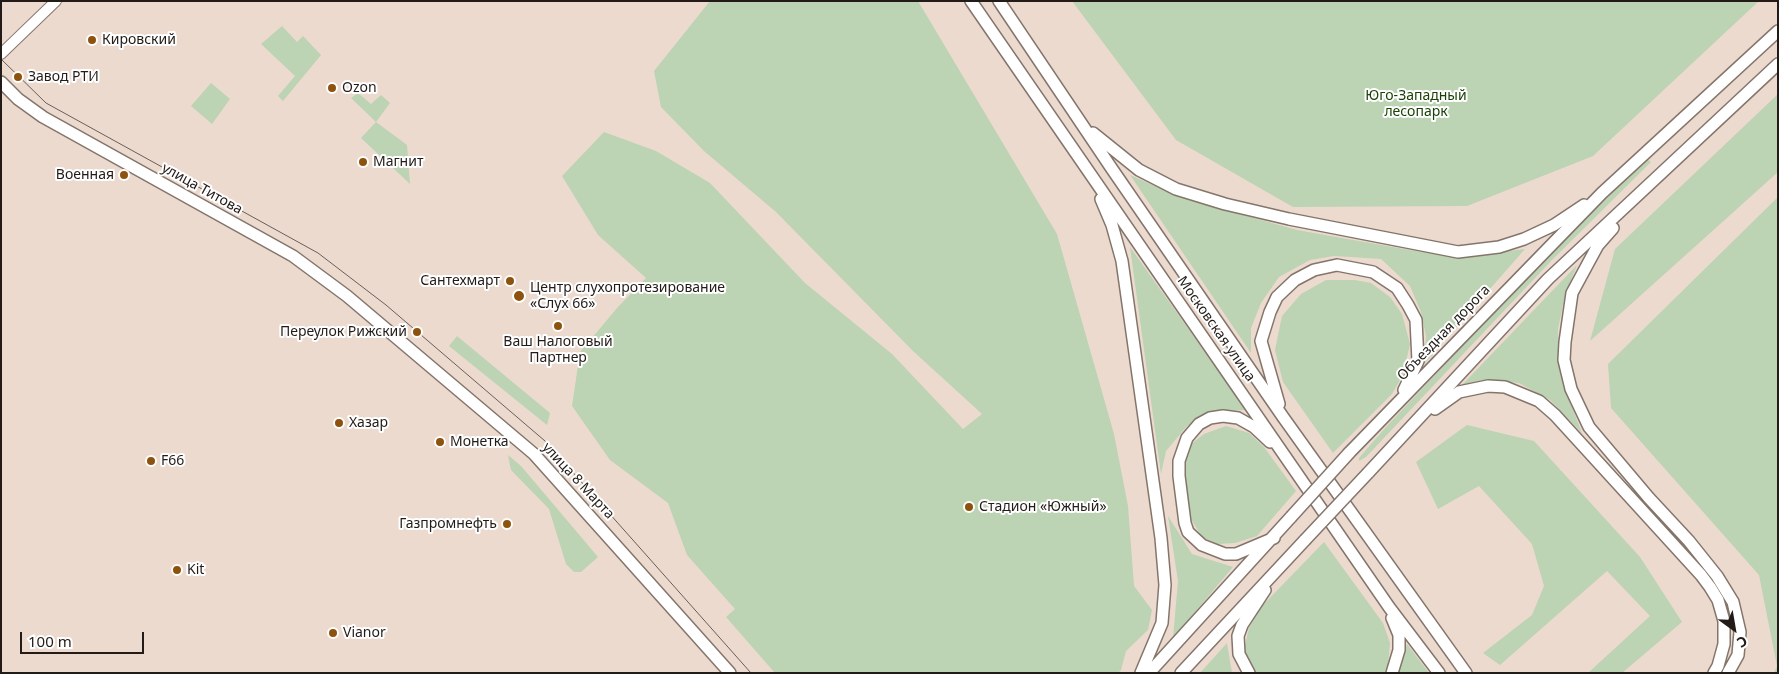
<!DOCTYPE html>
<html>
<head>
<meta charset="utf-8">
<style>
  body { margin:0 }
  #map { position:relative; width:1779px; height:674px; overflow:hidden; background:#ecdacf; font-family:"Noto Sans",sans-serif }
  canvas { display:block }
  .frame { position:absolute; inset:0; border:2px solid #221b17; pointer-events:none }
  .north { position:absolute; left:1709px; top:604px; width:50px; height:50px; -webkit-text-stroke:4px #fff; paint-order:stroke; rotate:148deg; font-size:14px; font-weight:700; line-height:20px; text-align:center; color:#221b17 }
  .north::after { content:''; display:block; margin:auto; width:18px; height:22px; background:#221b17; clip-path:polygon(50% 0,100% 100%,50% 72%,0 100%) }
  .scale { position:absolute; left:20px; top:632px; width:124px; height:22px; box-sizing:border-box; border:2px solid #221b17; border-top:0; padding-left:6px; font-size:15px; line-height:18px; white-space:nowrap; color:#221b17; -webkit-text-stroke:4px #fff; paint-order:stroke }
</style>
</head>
<body>
<div id="map">
<canvas width="1779" height="674"></canvas>
<div class="frame"></div>
<div class="north">С</div>
<div class="scale">100 m</div>
</div>
<script>
const g = document.querySelector('canvas').getContext('2d');
g.lineJoin = 'round';
function fillPath(path, color) {
  g.fillStyle = color;
  g.fill(path, 'evenodd');
}
function toPath(rows) {
  const path = new Path2D();
  for (const r of rows) {
    path.moveTo(r[0], r[1]);
    for (let i = 2; i < r.length; i += 2) path.lineTo(r[i], r[i + 1]);
  }
  return path;
}
function trace(path, color, width, dash) {
  g.strokeStyle = color;
  g.lineWidth = width;
  g.lineCap = dash ? 'butt' : 'round';
  g.setLineDash(dash || []);
  g.stroke(path);
}
function label(font, color, halo, rows, align = 'center') {
  g.font = font + ' "Noto Sans",sans-serif';
  g.lineWidth = 4;
  g.setLineDash([]);
  g.textBaseline = 'middle';
  g.strokeStyle = halo;
  g.fillStyle = color;
  for (const [text, x, y, turn = 0] of rows) {
    g.save();
    g.translate(x, y);
    g.rotate((+turn || 0) * Math.PI / 180);
    g.textAlign = isNaN(turn) ? turn : align;
    if (halo) g.strokeText(text, 0, 0);
    g.fillText(text, 0, 0);
    g.restore();
  }
}
const green = toPath([
  [710,1,918,1,1057,234,1114,434,1128,506,1134,586,1152,610,1148,630,1126,651,1121,670,1118,673,775,673,726,617,735,609,687,555,668,503,610,460,572,406,580,352,618,307,646,278,598,235,562,176,604,132,656,151,710,183,805,283,892,354,963,429,982,414,913,351,776,212,704,151,661,107,654,71],
  [1072,1,1759,1,1593,156,1467,206,1293,207,1176,140],
  [282,26,297,42,303,36,321,55,283,101,278,96,295,76,261,44],
  [211,83,230,99,212,124,191,106],
  [358,93,371,104,381,95,390,103,376,122,407,145,410,184,361,138,376,122,351,98],
  [1778,94,1778,172,1590,341,1615,249],
  [1647,159,1651,162,1552,260,1366,457,1359,461,1359,458,1386,427,1539,265],
  [1130,175,1182,198,1297,230,1421,252,1474,255,1525,249,1424,364,1426,336,1421,312,1410,286,1381,259,1334,256,1310,260,1279,277,1261,303,1251,328,1251,353],
  [1778,197,1778,673,1774,673,1777,666,1759,575,1611,408,1608,364],
  [1130,247,1246,410,1217,411,1187,426,1166,451,1161,474],
  [1577,265,1565,295,1558,329,1558,358,1563,384,1582,433,1550,400,1519,383,1482,380,1462,385],
  [1326,280,1355,280,1371,283,1390,297,1402,314,1410,344,1403,375,1392,394,1333,453,1283,382,1275,350,1282,316,1301,294],
  [457,336,550,413,547,425,449,346],
  [1467,425,1534,441,1640,557,1682,622,1622,673,1588,673,1650,616,1607,571,1500,665,1483,653,1532,615,1544,586,1532,544,1479,486,1438,509,1416,462],
  [1226,426,1249,433,1264,447,1296,491,1257,536,1235,543,1218,544,1202,537,1191,519,1186,487,1186,458,1191,444,1204,434],
  [508,455,521,466,598,557,581,572,574,572,566,564,549,509,511,470],
  [1168,516,1192,554,1233,567,1173,638,1178,581],
  [1324,542,1383,623,1390,643,1388,665,1384,673,1255,673,1249,666,1244,650,1249,628,1262,606],
  [1227,643,1232,673,1200,673],
  [1407,644,1429,673,1397,673]
]);
const secondary = toPath([
  [1,54,56,1]
]);
const primary = toPath([
  [971,1,1389,607,1439,673],
  [999,1,1112,169,1283,417,1466,673],
  [1,82,18,99,43,117,293,256,347,296,534,454,730,673],
  [1093,133,1139,170,1176,189,1225,204,1289,219,1458,252,1499,247,1524,239,1554,225,1584,205],
  [1101,199,1112,225,1122,261,1161,538,1165,585,1162,623,1141,673],
  [1613,228,1598,245,1572,293,1565,342,1564,360,1571,389,1589,427,1649,498,1689,541,1717,576,1733,602,1740,632,1738,655,1728,673],
  [1279,404,1261,341,1270,312,1277,297,1295,280,1314,270,1337,265,1373,272,1397,288,1408,305,1416,320,1418,361,1404,390],
  [1435,409,1459,392,1488,386,1505,387,1539,401,1555,415,1701,575,1710,587,1718,600,1724,621,1724,644,1718,666,1714,673],
  [1270,442,1254,427,1238,418,1223,416,1210,418,1199,424,1187,438,1179,461,1179,476,1185,523,1188,532,1202,545,1225,554,1236,554,1274,538],
  [1349,453,1602,193,1778,31],
  [1368,473,1548,279,1778,64],
  [1149,673,1291,517],
  [1181,673,1305,540],
  [1249,673,1239,654,1238,636,1242,625,1265,590],
  [1392,673,1399,650,1399,635,1392,618]
]);
const tram = toPath([
  [1,59,46,103,318,253,386,305,545,441,751,673]
]);
const primaryBridge = toPath([
  [1291,517,1349,453],
  [1305,540,1368,473]
]);
const markers = [
  [92,40,5,"#8d520d"],
  [18,77,5,"#8d520d"],
  [332,88,5,"#8d520d"],
  [363,162,5,"#8d520d"],
  [124,175,5,"#8d520d"],
  [510,281,5,"#8d520d"],
  [519,296,6,"#8d520d"],
  [558,326,5,"#8d520d"],
  [417,332,5,"#8d520d"],
  [339,423,5,"#8d520d"],
  [440,442,5,"#8d520d"],
  [151,461,5,"#8d520d"],
  [969,507,5,"#8d520d"],
  [507,524,5,"#8d520d"],
  [177,570,5,"#8d520d"],
  [333,633,5,"#8d520d"]
];
const poiNames = [
  ["Кировский",102,40],
  ["Завод РТИ",28,77],
  ["Ozon",342,88],
  ["Магнит",373,162],
  ["Военная",114,175,"right"],
  ["Сантехмарт",500,281,"right"],
  ["Центр слухопротезирование",530,288],
  ["«Слух 66»",530,304],
  ["Переулок Рижский",407,332,"right"],
  ["Ваш Налоговый",558,342,"center"],
  ["Партнер",558,358,"center"],
  ["Хазар",349,423],
  ["Монетка",450,442],
  ["F66",161,461],
  ["Стадион «Южный»",979,507],
  ["Газпромнефть",497,524,"right"],
  ["Kit",187,570],
  ["Vianor",343,633]
];
const parkNames = [
  ["Юго-Западный",1416,96],
  ["лесопарк",1416,112]
];
const streetNames = [
  ["улица Титова",202,189,29],
  ["Московская улица",1216,329,55],
  ["Объездная дорога",1444,333,-46],
  ["улица 8 Марта",578,481,47]
];
fillPath(green, '#bcd3b4');
trace(secondary, '#84756b', 12);
trace(primary, '#84756b', 14);
trace(secondary, '#fff', 10);
trace(primary, '#fff', 11);
trace(tram, '#695e58', 1);
trace(primaryBridge, '#84756b', 14, []);
trace(primaryBridge, '#fff', 11);
for (const [x, y, r, color] of markers) {
  const dot = new Path2D();
  dot.arc(x, y, r, 0, 2 * Math.PI);
  g.fillStyle = color;
  g.fill(dot);
  trace(dot, '#fff', 2);
}
label('14px', '#221b17', '#fff', poiNames, 'left');
label('14px', '#1b4106', '#fff', parkNames);
label('14px', '#221b17', '#fff', streetNames);
</script>
</body>
</html>
